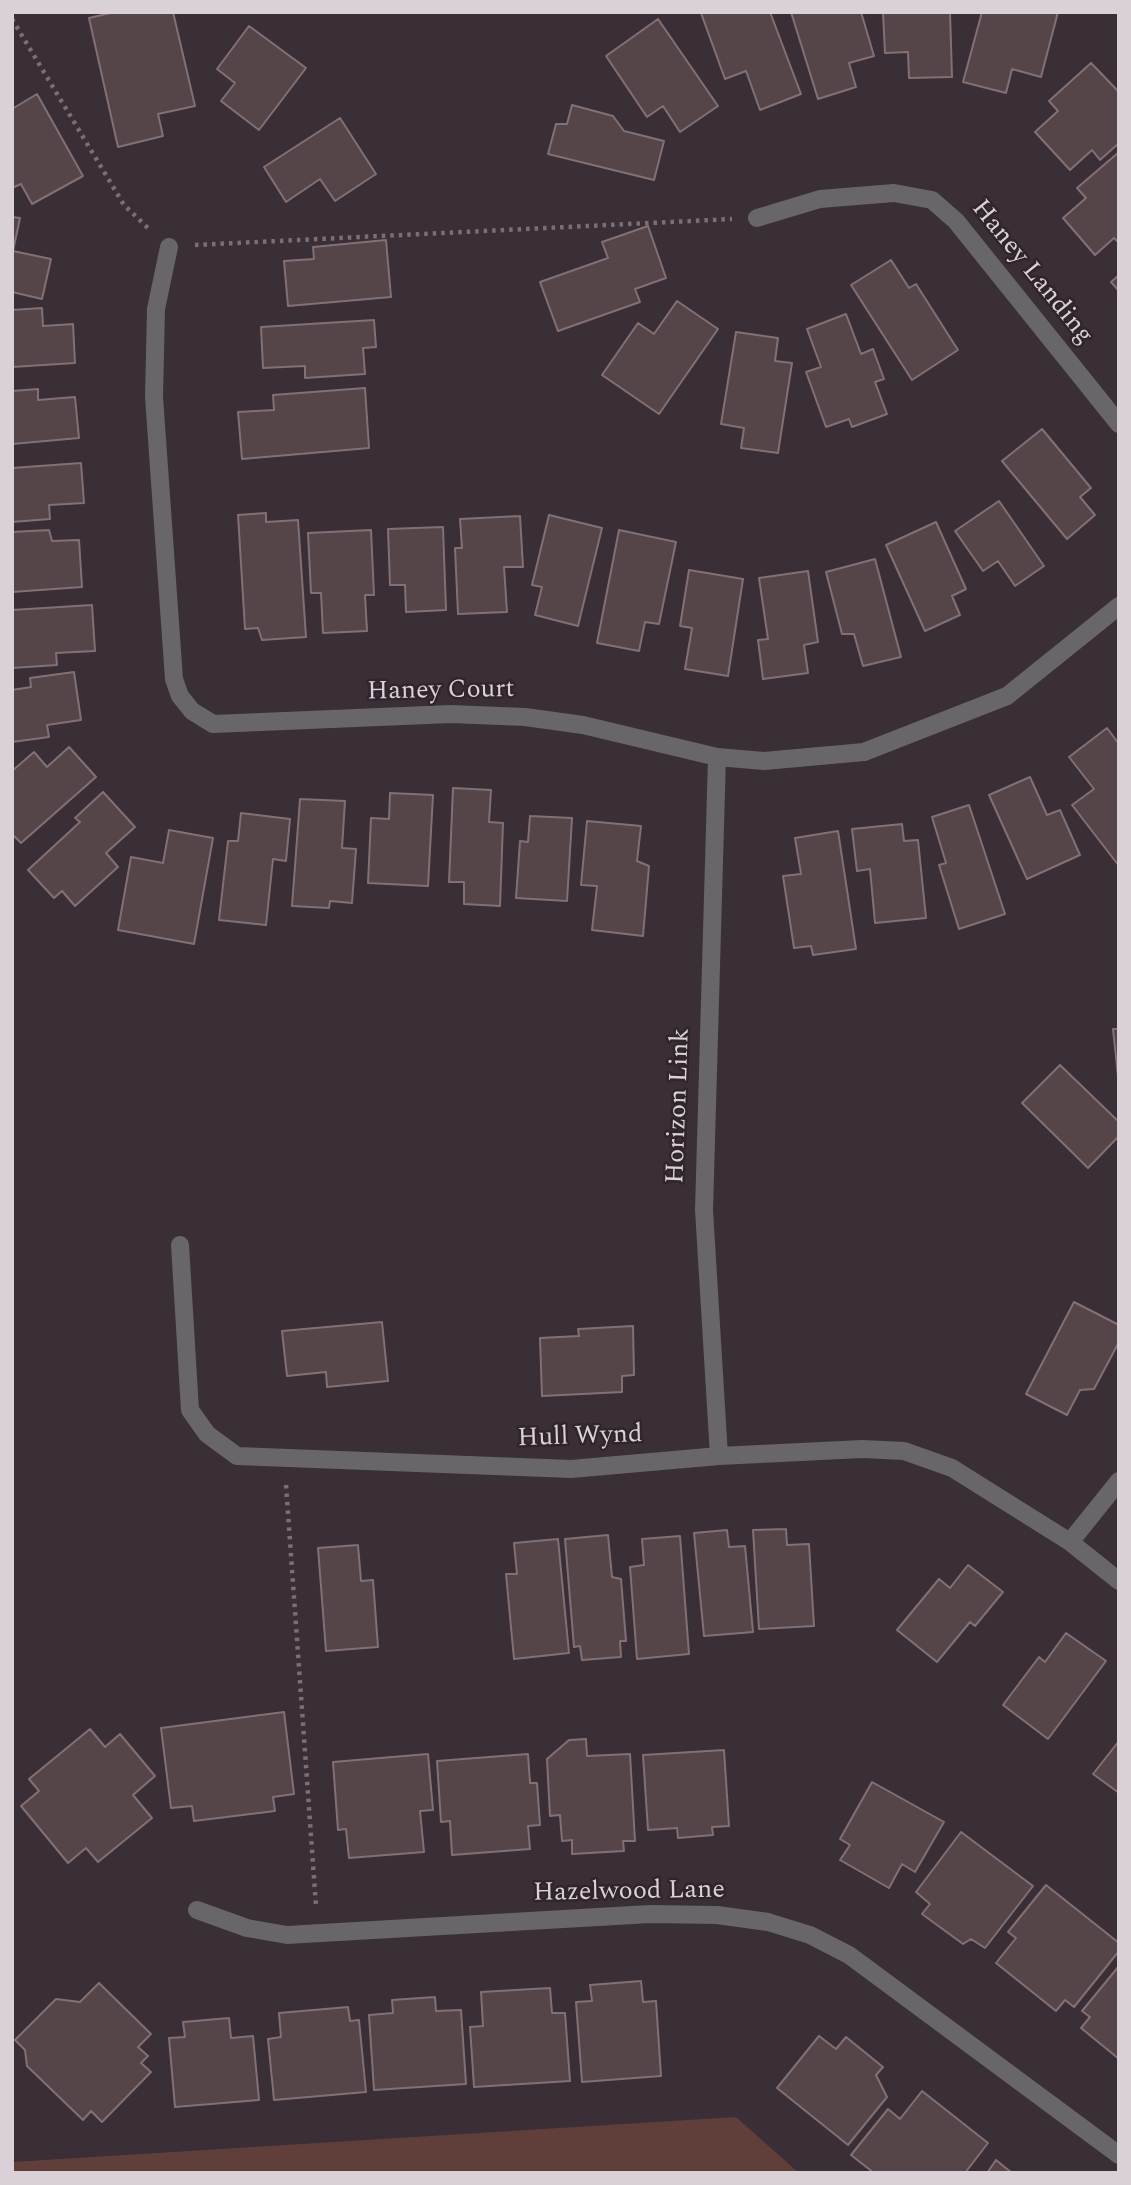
<!DOCTYPE html>
<html>
<head>
<meta charset="utf-8">
<style>
  body { margin:0 }
  #map { position:relative; width:1131px; height:2185px; overflow:hidden; background:#3a2e37; font-family:Spectral,serif }
  canvas { display:block }
  .frame { position:absolute; inset:0; border:14px solid #d9d1d7; pointer-events:none }
</style>
</head>
<body>
<div id="map">
<canvas width="1131" height="2185"></canvas>
<div class="frame"></div>
</div>
<script>
const g = document.querySelector('canvas').getContext('2d');
g.lineJoin = 'round';
function fillPath(path, color) {
  g.fillStyle = color;
  g.fill(path, 'evenodd');
}
function toPath(rows) {
  const path = new Path2D();
  for (const r of rows) {
    path.moveTo(r[0], r[1]);
    for (let i = 2; i < r.length; i += 2) path.lineTo(r[i], r[i + 1]);
  }
  return path;
}
function trace(path, color, width, dash) {
  g.strokeStyle = color;
  g.lineWidth = width;
  g.lineCap = dash ? 'butt' : 'round';
  g.setLineDash(dash || []);
  g.stroke(path);
}
function label(font, color, halo, rows, align = 'center') {
  g.font = font + ' Spectral,serif';
  g.lineWidth = 5;
  g.setLineDash([]);
  g.textBaseline = 'middle';
  g.strokeStyle = halo;
  g.fillStyle = color;
  for (const [text, x, y, turn = 0] of rows) {
    g.save();
    g.translate(x, y);
    g.rotate((+turn || 0) * Math.PI / 180);
    g.textAlign = isNaN(turn) ? turn : align;
    if (halo) g.strokeText(text, 0, 0);
    g.fillText(text, 0, 0);
    g.restore();
  }
}
const green = toPath([
  [736,2117,799,2173,12,2173,12,2162]
]);
const building = toPath([
  [115,12,173,12,195,106,158,114,163,136,118,147,89,18,115,12],
  [770,12,801,94,760,110,746,71,725,79,701,13,770,12],
  [791,12,861,12,874,56,849,63,856,87,818,99,791,12],
  [883,12,950,12,952,77,909,78,908,52,885,53,883,12],
  [982,12,1058,12,1041,77,1012,69,1006,93,963,82,982,12],
  [658,19,718,106,680,132,663,106,647,117,606,56,658,19],
  [249,26,306,68,259,130,221,101,235,83,217,69,249,26],
  [1091,63,1119,92,1119,143,1100,160,1092,150,1070,170,1035,132,1058,111,1049,101,1091,63],
  [37,94,83,176,32,204,21,184,12,188,12,109,37,94],
  [572,105,613,116,624,131,664,141,654,180,548,154,556,124,567,124,572,105],
  [340,118,376,174,335,201,320,179,286,202,264,167,340,118],
  [1119,152,1119,243,1114,238,1095,255,1063,218,1086,198,1077,188,1119,152],
  [12,217,20,218,13,251,51,259,42,299,12,292,12,217],
  [648,226,666,278,635,289,640,302,558,331,540,282,608,258,602,242,648,226],
  [386,240,391,297,288,306,284,261,314,259,313,247,386,240],
  [891,260,909,288,916,284,958,350,912,380,851,285,891,260],
  [1119,275,1119,291,1111,282,1119,275],
  [677,301,718,329,659,414,602,375,638,323,654,334,677,301],
  [42,308,43,326,73,324,75,363,12,367,12,310,42,308],
  [846,314,861,354,873,349,884,379,875,382,887,414,852,427,849,419,826,427,806,372,821,367,807,329,846,314],
  [374,320,376,347,363,348,365,374,305,378,305,366,263,368,261,327,374,320],
  [736,332,778,338,775,361,792,363,778,453,741,448,744,428,721,424,736,332],
  [365,388,369,448,242,459,238,412,274,410,273,395,365,388],
  [38,389,38,400,75,397,79,438,12,444,12,391,38,389],
  [1042,429,1091,488,1080,497,1095,515,1067,539,1002,461,1042,429],
  [81,463,84,503,49,505,50,519,12,522,12,468,81,463],
  [999,501,1044,566,1015,586,998,561,983,571,955,531,999,501],
  [266,513,266,522,298,520,306,637,262,640,258,628,245,629,238,515,266,513],
  [549,515,602,528,578,626,535,615,542,587,532,585,549,515],
  [520,516,523,567,504,567,507,612,458,614,455,548,462,548,460,519,520,516],
  [936,522,966,589,952,596,960,615,925,631,886,545,936,522],
  [443,527,446,610,406,612,405,585,390,585,388,529,443,527],
  [49,530,52,541,79,540,82,587,12,592,12,532,49,530],
  [371,530,374,595,365,595,367,631,323,633,321,593,311,593,308,533,371,530],
  [619,530,676,542,659,624,645,622,639,651,597,643,619,530],
  [875,559,901,657,863,666,854,634,842,634,826,572,875,559],
  [689,570,743,579,728,676,685,669,692,628,680,626,689,570],
  [808,571,818,642,804,645,808,673,763,679,758,640,768,639,759,578,808,571],
  [92,605,95,651,56,653,57,665,12,668,12,610,92,605],
  [74,672,81,720,47,725,49,737,12,742,12,690,31,687,30,678,74,672],
  [1107,728,1119,744,1119,866,1072,805,1094,789,1069,757,1107,728],
  [69,747,96,777,21,843,12,834,12,771,34,752,47,767,69,747],
  [1030,777,1047,815,1060,810,1080,855,1027,879,989,795,1030,777],
  [453,788,491,790,489,822,503,823,500,906,464,904,464,882,449,882,453,788],
  [103,792,135,827,106,853,118,867,75,906,62,891,54,898,28,870,80,822,75,818,103,792],
  [390,793,433,795,428,886,368,883,371,818,389,819,390,793],
  [300,799,345,801,342,848,356,849,352,903,330,901,329,908,292,906,300,799],
  [969,805,1005,914,959,929,939,865,946,863,932,817,969,805],
  [241,813,290,819,286,861,273,859,266,925,219,920,228,841,238,841,241,813],
  [530,816,572,818,567,901,516,898,520,841,528,842,530,816],
  [587,821,641,826,637,861,649,866,643,936,592,930,597,886,581,885,587,821],
  [902,824,904,841,918,840,926,918,875,923,870,869,857,871,852,829,902,824],
  [169,830,213,838,194,944,118,930,131,857,163,863,169,830],
  [838,831,856,949,813,955,811,946,794,948,783,876,801,874,795,838,838,831],
  [1113,1029,1119,1029,1119,1086,1113,1029],
  [1060,1065,1119,1122,1119,1136,1088,1168,1022,1103,1060,1065],
  [1074,1302,1119,1325,1119,1342,1094,1389,1080,1390,1067,1415,1026,1394,1074,1302],
  [382,1322,388,1381,327,1387,326,1372,287,1376,282,1331,382,1322],
  [633,1326,634,1375,622,1376,622,1392,542,1396,540,1338,579,1336,578,1329,633,1326],
  [786,1529,787,1545,809,1544,814,1626,759,1629,753,1530,786,1529],
  [727,1530,729,1547,745,1546,753,1632,704,1636,694,1533,727,1530],
  [608,1535,612,1577,621,1579,626,1641,620,1641,621,1657,582,1660,580,1646,574,1647,565,1539,608,1535],
  [680,1536,689,1654,637,1659,630,1567,644,1565,642,1539,680,1536],
  [558,1539,569,1653,514,1659,506,1574,517,1574,514,1543,558,1539],
  [358,1545,361,1581,373,1580,378,1647,326,1651,318,1548,358,1545],
  [968,1565,1003,1592,975,1626,970,1622,937,1662,897,1630,939,1579,950,1588,968,1565],
  [1066,1633,1106,1661,1048,1739,1003,1705,1039,1657,1045,1662,1066,1633],
  [284,1712,294,1794,273,1797,275,1811,194,1821,192,1806,171,1808,161,1728,284,1712],
  [90,1729,105,1747,120,1734,155,1776,133,1795,152,1818,98,1862,86,1848,68,1863,21,1806,39,1791,29,1779,90,1729],
  [586,1739,587,1756,630,1754,635,1841,623,1841,624,1851,572,1854,572,1840,562,1841,560,1815,550,1816,547,1759,569,1740,586,1739],
  [1119,1741,1119,1793,1093,1774,1119,1741],
  [724,1750,729,1826,712,1827,713,1835,678,1838,677,1828,648,1830,643,1755,724,1750],
  [428,1754,433,1810,420,1811,424,1852,349,1858,346,1829,338,1830,333,1762,428,1754],
  [528,1754,530,1783,537,1783,540,1825,528,1826,530,1849,452,1855,450,1821,441,1822,437,1761,528,1754],
  [872,1782,944,1822,915,1872,902,1864,889,1888,840,1860,850,1845,840,1839,872,1782],
  [961,1832,1033,1886,985,1948,971,1939,963,1944,922,1914,930,1904,916,1892,961,1832],
  [1046,1885,1119,1943,1119,1951,1074,2007,1065,2000,1056,2011,996,1963,1016,1938,1008,1932,1046,1885],
  [1119,1966,1119,2059,1081,2028,1090,2017,1082,2011,1119,1966],
  [641,1981,643,2002,656,2001,661,2076,582,2082,576,2002,592,2001,590,1985,641,1981],
  [99,1983,151,2034,138,2047,148,2056,141,2063,151,2072,102,2122,91,2111,83,2120,27,2066,25,2050,15,2040,56,1999,80,2002,99,1983],
  [550,1988,552,2013,565,2013,570,2081,474,2087,470,2027,483,2026,481,1992,550,1988],
  [435,1997,436,2011,461,2010,466,2084,374,2090,369,2015,393,2013,392,2000,435,1997],
  [348,2007,350,2021,359,2020,366,2092,274,2100,268,2039,281,2037,279,2013,348,2007],
  [229,2018,231,2038,253,2036,259,2100,175,2107,169,2038,185,2037,183,2022,229,2018],
  [819,2036,836,2049,846,2037,883,2067,876,2075,887,2097,848,2145,777,2088,819,2036],
  [922,2091,988,2143,965,2173,874,2173,851,2155,888,2109,900,2119,922,2091],
  [996,2160,1012,2173,987,2173,996,2160]
]);
const path = toPath([
  [12,19,124,205,148,228],
  [195,245,732,219],
  [286,1485,316,1906]
]);
const minor = toPath([
  [757,218,820,199,894,193,932,200,956,221,1119,424],
  [169,247,156,309,154,397,174,679,180,696,192,711,213,724,451,714,525,717,583,725,717,757,764,761,864,752,1007,696,1119,606],
  [717,757,704,1210,719,1456],
  [180,1245,190,1410,207,1434,237,1456,571,1469,719,1456,862,1449,904,1451,952,1468,1070,1542,1119,1581],
  [1070,1542,1119,1481],
  [197,1910,247,1928,287,1935,650,1914,717,1915,768,1922,810,1935,849,1955,1119,2155]
]);
const streetNames = [
  ["Haney Landing",1031,273,51],
  ["Haney Court",441,692,-1],
  ["Horizon Link",680,1106,-88],
  ["Hull Wynd",580,1438,-2],
  ["Hazelwood Lane",629,1893,-1]
];
fillPath(green, '#603e3a');
fillPath(building, '#554448');
trace(building, '#837075', 2);
trace(path, '#796f77', 4.5, [3.5, 5]);
trace(minor, '#68656b', 18);
label('26px', '#d9d1d7', '#30242d', streetNames);
</script>
</body>
</html>
